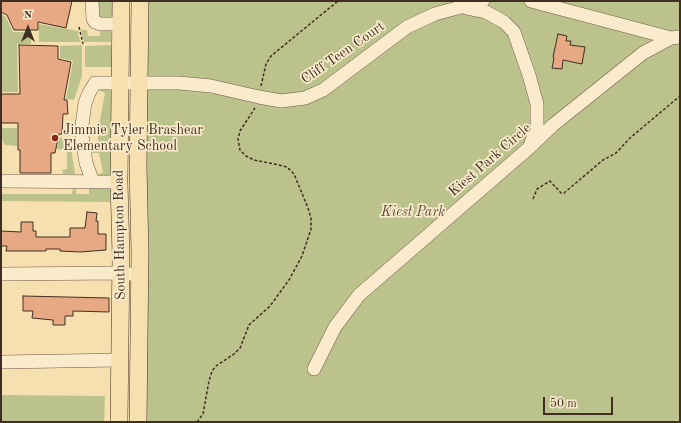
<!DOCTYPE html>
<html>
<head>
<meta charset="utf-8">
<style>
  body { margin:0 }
  #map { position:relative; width:681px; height:423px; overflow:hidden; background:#f6e0b0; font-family:"Old Standard TT",serif }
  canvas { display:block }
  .frame { position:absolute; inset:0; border:2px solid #402e22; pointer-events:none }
  .north { position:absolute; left:8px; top:8px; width:40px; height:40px; -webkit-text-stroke:3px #f9ebcc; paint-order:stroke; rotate:0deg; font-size:11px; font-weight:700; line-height:16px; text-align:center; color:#402e22 }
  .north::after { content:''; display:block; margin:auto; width:14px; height:18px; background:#402e22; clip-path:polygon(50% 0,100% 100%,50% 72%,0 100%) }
  .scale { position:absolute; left:543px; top:397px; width:70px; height:18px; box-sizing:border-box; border:2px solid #402e22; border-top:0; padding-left:5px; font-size:12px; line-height:14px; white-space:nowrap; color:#402e22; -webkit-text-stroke:3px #f9ebcc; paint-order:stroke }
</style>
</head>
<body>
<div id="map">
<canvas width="681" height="423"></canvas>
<div class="frame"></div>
<div class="north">N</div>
<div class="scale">50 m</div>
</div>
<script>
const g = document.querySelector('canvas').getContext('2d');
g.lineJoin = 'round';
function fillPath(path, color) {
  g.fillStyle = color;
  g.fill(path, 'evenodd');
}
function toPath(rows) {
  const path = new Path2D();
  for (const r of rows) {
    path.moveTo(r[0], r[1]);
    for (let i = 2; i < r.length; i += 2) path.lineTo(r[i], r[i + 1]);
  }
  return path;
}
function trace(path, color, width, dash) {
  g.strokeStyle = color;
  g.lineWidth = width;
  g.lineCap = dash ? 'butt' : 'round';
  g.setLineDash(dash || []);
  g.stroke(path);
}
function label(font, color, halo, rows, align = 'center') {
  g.font = font + ' "Old Standard TT",serif';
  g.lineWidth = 3.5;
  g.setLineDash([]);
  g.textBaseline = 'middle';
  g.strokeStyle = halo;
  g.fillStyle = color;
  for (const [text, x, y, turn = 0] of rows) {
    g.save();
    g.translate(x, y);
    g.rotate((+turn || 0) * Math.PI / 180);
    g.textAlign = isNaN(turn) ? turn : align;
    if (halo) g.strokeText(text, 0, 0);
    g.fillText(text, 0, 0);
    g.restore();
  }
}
const green = toPath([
  [99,1,112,1,112,20,102,20,99,16],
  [147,1,680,1,680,422,145,422],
  [1,14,6,17,13,32,31,32,31,44,17,44,18,92,1,92],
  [39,24,78,31,78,35,81,42,39,42],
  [81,30,87,30,88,36,100,36,100,30,111,30,111,42,84,42],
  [82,45,82,76,74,100,66,99,73,61,60,58,60,46],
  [111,45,112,67,85,67,85,46],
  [99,89,111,89,111,175,108,177,97,175,103,172,99,153,93,153,92,152,93,150,99,150,98,138,99,125,105,93,100,91],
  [1,128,17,128,17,146,5,145,1,137],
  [70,137,72,155,75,174,63,174,62,170,67,169,67,150,57,149,59,138],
  [73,187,76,189,76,194,89,194,89,187,110,188,110,202,1,201,1,194,72,194],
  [1,395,105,396,104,422,1,422]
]);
const building = toPath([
  [1,1,72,1,66,28,38,22,38,30,14,30,7,15,1,12,1,1],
  [558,34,567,36,566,41,571,41,570,45,585,47,582,64,563,60,562,69,552,68,554,58,553,57,558,34],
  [19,45,58,46,58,59,71,62,64,100,67,100,68,114,63,114,62,134,59,134,55,153,51,153,51,173,20,173,20,150,18,150,18,123,1,123,1,94,20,94,19,45],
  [87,212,97,213,96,221,98,221,98,234,106,234,106,250,80,252,60,251,60,249,46,249,46,251,6,251,7,246,1,246,1,231,21,232,21,222,33,222,33,231,36,231,36,237,70,237,70,228,85,228,87,212],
  [23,296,109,298,109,312,73,311,73,316,65,316,65,325,53,325,53,320,32,318,33,311,23,311,23,296]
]);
const path = toPath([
  [79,27,83,44],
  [261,86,266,64,271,56,338,1],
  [533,199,537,189,550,181,561,193,564,193,603,160,616,153,630,138,680,96],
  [197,422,203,414,209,381,212,371,216,366,234,354,240,348,249,325,270,306,289,280,302,256,311,229,311,218,308,208,294,174,287,167,279,165,254,160,246,156,240,150,238,139,240,131,255,108]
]);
const minor = toPath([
  [92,1,93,19,95,22,100,24,121,24],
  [531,1,671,38],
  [466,8,486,12,504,22,514,32,529,75,537,104,537,125,530,146],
  [1,181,119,182],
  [93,182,86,163,82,136,82,125,85,103,89,93,95,83,179,83,211,86,259,97,281,101,305,98,323,90,407,27,435,14,483,1],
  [1,274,121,273,139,275],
  [3,362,120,360],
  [314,369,335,327,359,295,530,147,553,125,643,53,671,38,680,37]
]);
const major = toPath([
  [119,422,121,255,119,182,121,1],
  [138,422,140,252,138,167,140,1]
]);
const markers = [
  [55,138,4,"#8f2418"]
];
const streetNames = [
  ["Cliff Teen Court",343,53,-35],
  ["Kiest Park Circle",490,160,-41],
  ["South Hampton Road",120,235,-91]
];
const poiNames = [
  ["Jimmie Tyler Brashear",63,130],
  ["Elementary School",63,146]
];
const parkNames = [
  ["Kiest Park",413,212]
];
fillPath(green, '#bbc28c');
fillPath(building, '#e6a984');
trace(building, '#402e22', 1);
trace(minor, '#6e5a46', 14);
trace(major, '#402e22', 18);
trace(path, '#402e22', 1.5, [3, 2]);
trace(minor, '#f9ebcc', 13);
trace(major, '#f6e0b0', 17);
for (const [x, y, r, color] of markers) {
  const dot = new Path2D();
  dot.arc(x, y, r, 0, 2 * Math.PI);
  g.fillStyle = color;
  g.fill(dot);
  trace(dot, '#f9ebcc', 1.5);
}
label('14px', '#402e22', '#f9ebcc', streetNames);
label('14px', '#402e22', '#f9ebcc', poiNames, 'left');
label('italic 14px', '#594c37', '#f9ebcc', parkNames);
</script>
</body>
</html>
